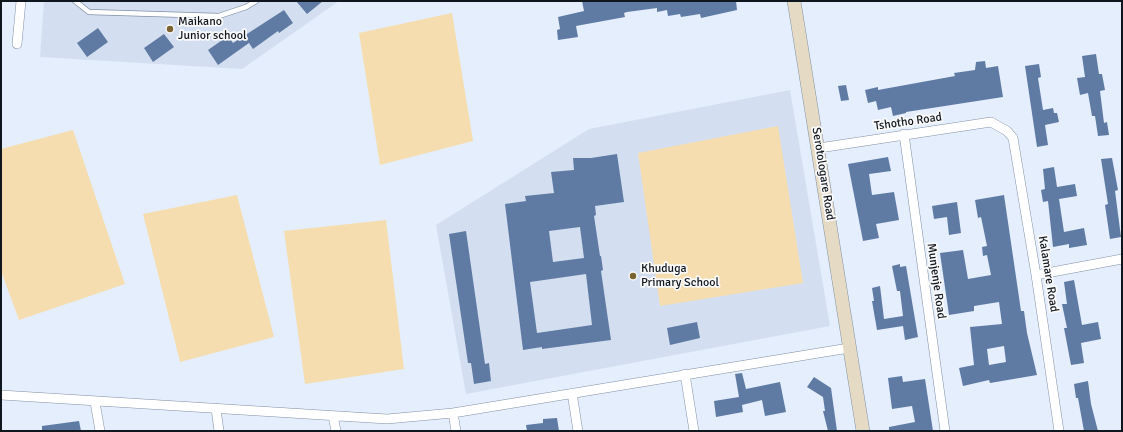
<!DOCTYPE html>
<html>
<head>
<meta charset="utf-8">
<style>
  body { margin:0 }
  #map { position:relative; width:1123px; height:432px; overflow:hidden; background:#e4eefc; font-family:Signika,sans-serif }
  canvas { display:block }
  .frame { position:absolute; inset:0; border:2px solid #10161d; pointer-events:none }
</style>
</head>
<body>
<div id="map">
<canvas width="1123" height="432"></canvas>
<div class="frame"></div>
</div>
<script>
const g = document.querySelector('canvas').getContext('2d');
g.lineJoin = 'round';
function fillPath(path, color) {
  g.fillStyle = color;
  g.fill(path, 'evenodd');
}
function toPath(rows) {
  const path = new Path2D();
  for (const r of rows) {
    path.moveTo(r[0], r[1]);
    for (let i = 2; i < r.length; i += 2) path.lineTo(r[i], r[i + 1]);
  }
  return path;
}
function trace(path, color, width, dash) {
  g.strokeStyle = color;
  g.lineWidth = width;
  g.lineCap = dash ? 'butt' : 'round';
  g.setLineDash(dash || []);
  g.stroke(path);
}
function label(font, color, halo, rows, align = 'center') {
  g.font = font + ' Signika,sans-serif';
  g.lineWidth = 3.5;
  g.setLineDash([]);
  g.textBaseline = 'middle';
  g.strokeStyle = halo;
  g.fillStyle = color;
  for (const [text, x, y, turn = 0] of rows) {
    g.save();
    g.translate(x, y);
    g.rotate((+turn || 0) * Math.PI / 180);
    g.textAlign = isNaN(turn) ? turn : align;
    if (halo) g.strokeText(text, 0, 0);
    g.fillText(text, 0, 0);
    g.restore();
  }
}
const built = toPath([
  [44,1,339,1,242,69,40,57],
  [790,90,830,326,466,394,436,225,589,129]
]);
const green = toPath([
  [452,13,473,141,380,165,359,33],
  [778,126,803,283,660,306,638,153],
  [73,130,125,284,19,320,1,271,1,149],
  [237,195,274,337,180,362,143,214],
  [386,220,404,369,305,384,284,231]
]);
const building = toPath([
  [296,1,323,1,307,14],
  [582,1,736,1,737,10,701,18,700,14,681,17,680,14,668,16,667,10,657,12,657,8,627,12,624,13,625,17,576,26,578,37,558,40,557,30,560,29,558,17,584,11],
  [284,10,293,23,279,33,278,31,253,49,249,43,218,65,208,50,228,36,233,43],
  [98,28,108,42,87,57,77,43],
  [164,34,174,47,153,62,144,48],
  [1096,54,1099,74,1102,74,1105,90,1100,91,1104,123,1107,122,1109,135,1098,136,1095,116,1092,116,1088,93,1080,95,1077,78,1085,77,1082,56],
  [985,61,986,68,998,66,1003,97,906,112,906,113,893,116,891,107,878,110,876,101,868,103,865,90,878,87,878,90,955,76,954,73,975,70,976,62],
  [1039,64,1041,77,1038,78,1043,110,1053,108,1054,113,1057,113,1059,122,1045,125,1048,145,1037,147,1025,66],
  [846,85,849,100,841,101,838,86],
  [617,154,624,202,595,206,596,215,594,216,600,256,601,256,603,270,601,271,611,340,542,349,542,347,523,350,505,204,526,201,525,196,554,193,551,172,574,170,573,158,591,158],
  [580,227,584,258,553,262,549,231],
  [586,274,592,325,537,333,530,282],
  [888,157,891,171,869,174,872,195,894,192,899,220,876,224,879,238,863,241,848,164],
  [1112,158,1118,190,1115,191,1121,237,1110,239,1105,205,1108,204,1101,159],
  [1054,167,1057,187,1075,184,1077,196,1059,199,1064,232,1084,228,1087,245,1069,248,1069,244,1053,247,1048,201,1043,202,1041,190,1045,189,1043,169],
  [1004,195,1021,311,1024,311,1027,333,1037,375,990,383,989,380,963,386,959,368,974,365,970,327,1002,324,999,302,974,306,974,311,949,315,940,253,963,250,968,279,991,275,987,255,983,256,982,247,987,246,981,217,978,218,975,200],
  [1004,346,1006,362,989,365,987,349],
  [957,202,961,233,949,235,947,217,934,219,932,206],
  [466,231,485,364,489,363,491,381,474,384,471,363,468,363,449,234],
  [900,264,900,267,906,266,918,337,905,340,903,326,877,330,872,301,874,301,872,288,880,286,884,319,903,316,900,291,897,291,892,266],
  [1074,280,1082,325,1098,322,1101,339,1081,343,1084,363,1071,365,1064,328,1067,328,1062,304,1067,304,1064,282],
  [697,322,700,338,670,345,667,328],
  [742,373,746,389,780,382,786,412,765,416,762,400,742,405,743,412,716,417,714,401,739,397,735,374],
  [902,376,903,382,925,379,933,431,889,431,889,427,915,422,912,406,892,409,888,378],
  [814,377,831,388,837,431,828,431,823,411,825,411,823,397,807,387],
  [1088,381,1091,404,1098,431,1084,431,1078,398,1076,398,1074,384],
  [557,418,559,431,527,431,526,425,543,423,543,419],
  [79,421,81,431,42,431,42,426]
]);
const lane = toPath([
  [75,1,89,12,219,16,246,7,256,1]
]);
const street = toPath([
  [17,44,21,1],
  [904,134,945,431],
  [819,148,991,122,1007,131,1013,138,1036,275,1059,431],
  [1036,275,1122,259],
  [685,374,694,431],
  [572,393,578,431],
  [1,395,387,419,453,413,849,348],
  [95,402,100,431],
  [216,409,219,431],
  [453,413,456,431],
  [333,416,336,431]
]);
const secondary = toPath([
  [794,1,863,431]
]);
const markers = [
  [170,29,4,"#7a6333"],
  [633,276,4,"#7a6333"]
];
const poiNames = [
  ["Maikano",178,22],
  ["Junior school",178,36],
  ["Khuduga",641,269],
  ["Primary School",641,283]
];
const streetNames = [
  ["Tshotho Road",908,122,-8],
  ["Serotologare Road",823,174,81],
  ["Kalamare Road",1048,274,81],
  ["Munjenje Road",936,281,82]
];
fillPath(built, '#d3dff0');
fillPath(green, '#f5ddaf');
fillPath(building, '#5f7ba4');
trace(lane, '#8190a5', 6);
trace(street, '#8190a5', 10);
trace(secondary, '#8190a5', 14);
trace(lane, '#fff', 4.5);
trace(street, '#fff', 9);
trace(secondary, '#e5dac4', 13);
for (const [x, y, r, color] of markers) {
  const dot = new Path2D();
  dot.arc(x, y, r, 0, 2 * Math.PI);
  g.fillStyle = color;
  g.fill(dot);
  trace(dot, '#fafafa', 1.5);
}
label('12px', '#10161d', '#fafafa', poiNames, 'left');
label('12px', '#10161d', '#fafafa', streetNames);
</script>
</body>
</html>
